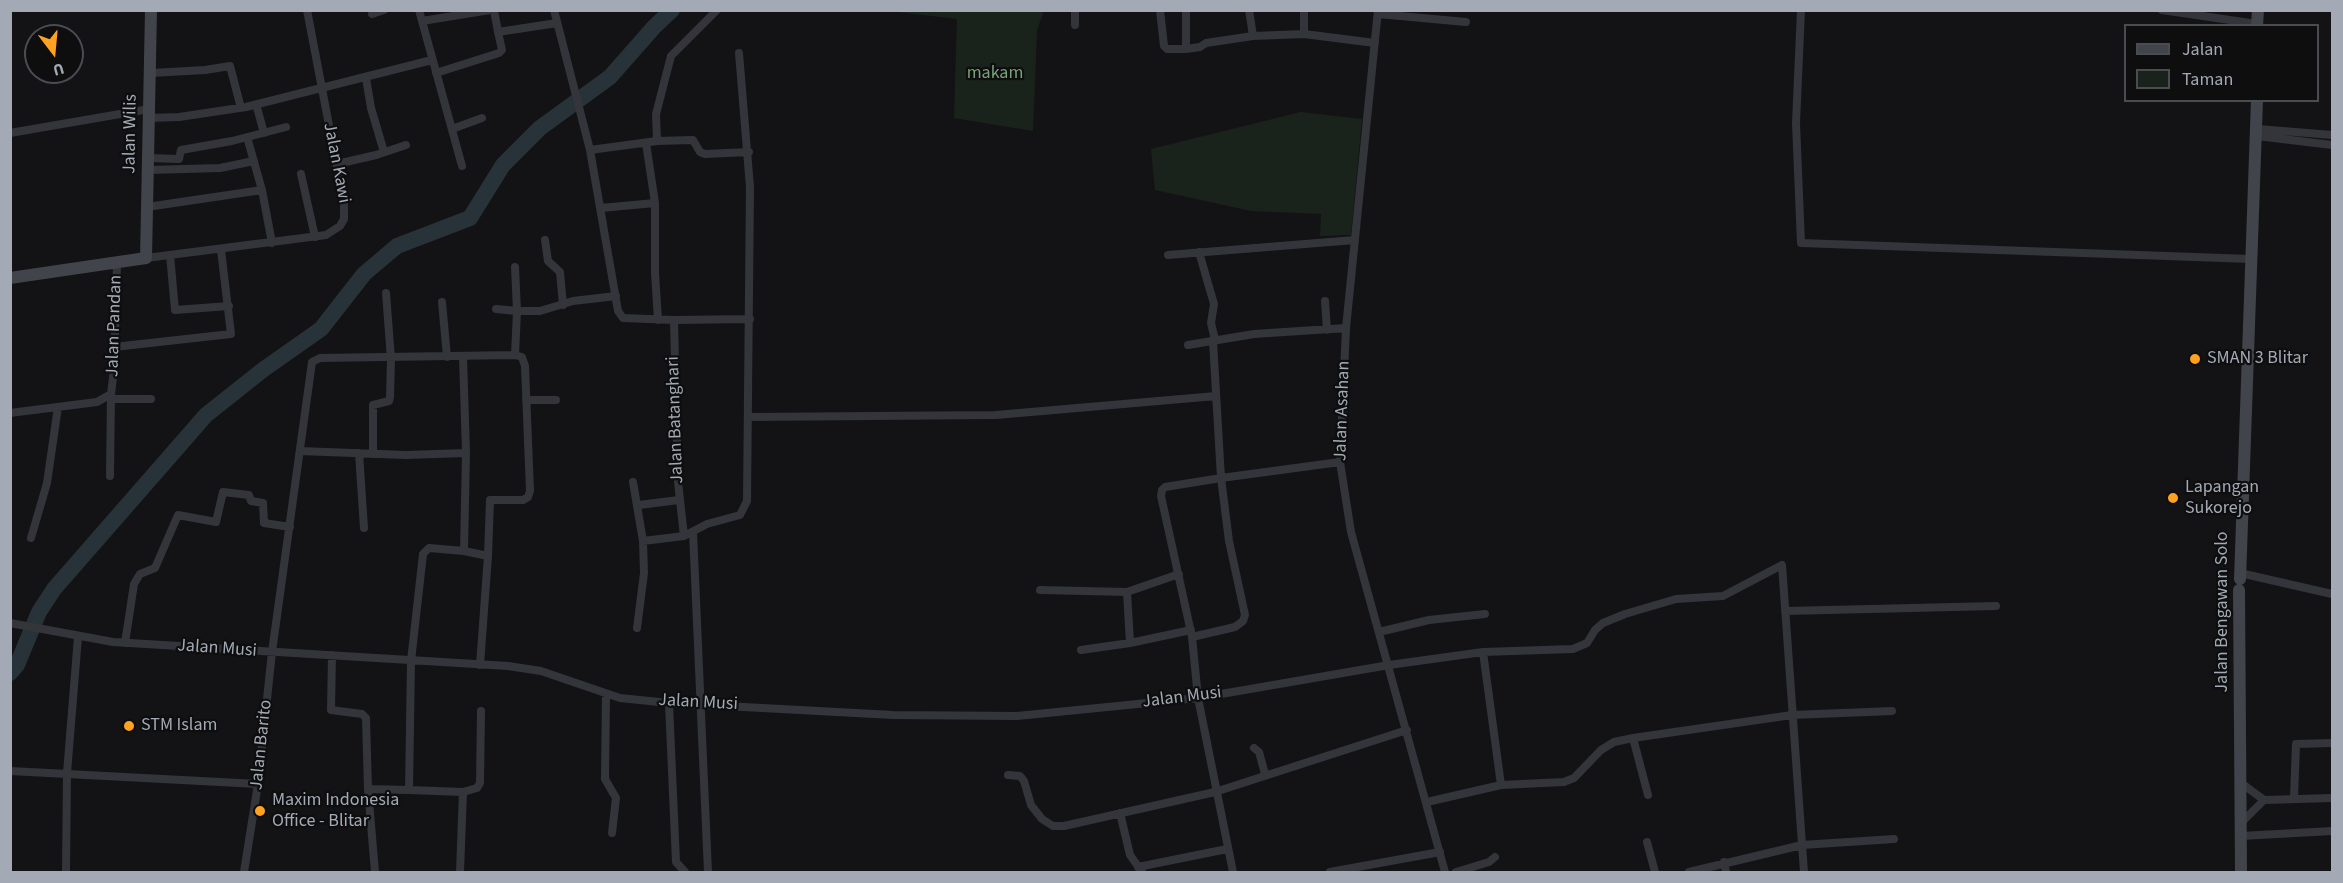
<!DOCTYPE html>
<html>
<head>
<meta charset="utf-8">
<style>
  body { margin:0 }
  #map { position:relative; width:2343px; height:883px; overflow:hidden; background:#131315; font-family:"Source Sans 3",sans-serif }
  canvas { display:block }
  .frame { position:absolute; inset:0; border:12px solid #a3aab6; pointer-events:none }
  .legend { position:absolute; left:2124px; top:24px; width:195px; height:78px; box-sizing:border-box; background:#0e0e0f; border:2px solid #4a4c52; margin:0; padding:8px 10px; list-style:none; font-size:18px; color:#a3aab6 }
  .legend li { display:flex; align-items:center; gap:12px; height:30px }
  .legend b { width:30px; border:2px solid #4a4c52 }
  .north { position:absolute; left:24px; top:24px; width:60px; height:60px; box-sizing:border-box; background:#0e0e0f; border:2px solid #4a4c52; border-radius:50%; rotate:164deg; font-size:16px; font-weight:700; line-height:24px; text-align:center; color:#a3aab6 }
  .north::after { content:''; display:block; margin:auto; width:21px; height:27px; background:#ffa220; clip-path:polygon(50% 0,100% 100%,50% 72%,0 100%) }
</style>
</head>
<body>
<div id="map">
<canvas width="2343" height="883"></canvas>
<div class="frame"></div>
<ul class="legend">
<li><b style="height:8px;background:#41444a"></b>Jalan</li>
<li><b style="height:16px;background:#1a231b"></b>Taman</li>
</ul>
<div class="north">U</div>
</div>
<script>
const g = document.querySelector('canvas').getContext('2d');
g.lineJoin = 'round';
function fillPath(path, color) {
  g.fillStyle = color;
  g.fill(path, 'evenodd');
}
function toPath(rows) {
  const path = new Path2D();
  for (const r of rows) {
    path.moveTo(r[0], r[1]);
    for (let i = 2; i < r.length; i += 2) path.lineTo(r[i], r[i + 1]);
  }
  return path;
}
function trace(path, color, width, dash) {
  g.strokeStyle = color;
  g.lineWidth = width;
  g.lineCap = dash ? 'butt' : 'round';
  g.setLineDash(dash || []);
  g.stroke(path);
}
function label(font, color, halo, rows, align = 'center') {
  g.font = font + ' "Source Sans 3",sans-serif';
  g.lineWidth = 4.5;
  g.setLineDash([]);
  g.textBaseline = 'middle';
  g.strokeStyle = halo;
  g.fillStyle = color;
  for (const [text, x, y, turn = 0] of rows) {
    g.save();
    g.translate(x, y);
    g.rotate((+turn || 0) * Math.PI / 180);
    g.textAlign = isNaN(turn) ? turn : align;
    if (halo) g.strokeText(text, 0, 0);
    g.fillText(text, 0, 0);
    g.restore();
  }
}
const green = toPath([
  [890,11,1044,11,1037,30,1033,131,954,118,957,19],
  [1301,112,1362,119,1351,235,1320,236,1321,214,1251,211,1155,190,1151,149]
]);
const river = toPath([
  [10,673,17,665,39,612,54,589,206,415,264,369,321,329,364,274,397,246,470,218,503,165,540,128,610,77,654,27,672,10]
]);
const street = toPath([
  [419,10,462,166],
  [494,10,498,32],
  [554,10,590,150,618,311,623,318,674,320,678,482,684,536,707,524,740,515,747,501,750,187,739,53],
  [1075,10,1075,25],
  [1160,10,1164,46,1167,49,1186,49],
  [1186,10,1186,49,1200,47,1206,43,1253,36,1304,34,1304,10],
  [1249,10,1253,36],
  [1378,10,1346,328,1340,462,1351,532,1445,872],
  [1801,10,1796,123,1801,243,2251,259],
  [2162,10,2257,24],
  [372,14,384,10],
  [1378,14,1466,22],
  [422,21,490,10],
  [1304,34,1375,43],
  [151,73,205,70,230,66,241,108],
  [436,73,499,53,502,50,498,32,557,23],
  [366,78,371,108,384,152],
  [256,104,264,133],
  [148,118,179,117,246,107,432,60],
  [452,129,482,118],
  [2258,129,2332,135],
  [10,133,149,109],
  [2257,136,2332,145],
  [247,137,262,190],
  [657,141,656,114,671,56,717,10],
  [646,143,655,203,655,273,658,320],
  [590,150,657,141,693,140,700,152,705,154,749,152],
  [148,158,179,159,181,150,232,141,286,127],
  [337,164,376,155,406,145],
  [148,170,220,168,254,161],
  [301,174,315,237],
  [147,207,262,190,272,243],
  [601,208,655,203],
  [545,240,548,261,560,272,563,305],
  [1199,252,1214,304,1211,323,1215,340],
  [170,255,175,310,229,306],
  [1168,255,1355,240],
  [146,258,326,235,340,226,344,219,344,204,307,10],
  [1325,301,1327,330],
  [442,302,447,357],
  [496,309,517,311,515,267],
  [674,320,750,319],
  [1188,345,1254,334,1346,328],
  [114,347,231,334,221,250],
  [463,357,466,453,464,551,429,548,423,554,411,661,409,790,463,792,477,788,480,783,481,711],
  [111,399,151,399],
  [526,400,556,400],
  [10,413,97,402,111,394,114,369,117,263],
  [748,417,996,415,1216,396],
  [300,451,406,455,466,453],
  [359,453,364,528],
  [373,454,373,405,389,401,390,397,391,359,386,293],
  [110,476,111,394],
  [633,482,643,541,684,536],
  [639,505,679,500],
  [693,532,708,872],
  [31,538,47,483,58,407],
  [464,551,488,556,480,665],
  [488,556,490,500,523,500,528,497,530,491,525,366,522,357,515,355],
  [2240,573,2332,594],
  [1040,590,1127,592,1179,574],
  [1127,592,1130,643],
  [1785,611,1996,606],
  [10,623,113,642,508,666,541,671,620,698,669,703,893,715,1017,716,1198,698,1389,665,1483,652,1573,649,1587,643,1595,630,1603,623,1625,614,1676,599,1723,596,1782,565,1804,872],
  [637,628,644,573,643,541],
  [1379,632,1429,620,1485,614],
  [1192,637,1235,627,1243,621,1245,615,1229,541,1221,478,1213,341],
  [125,643,134,584,140,574,155,568,178,515,216,522,223,492,249,495,251,501,263,503,264,523,290,527],
  [1081,650,1130,643,1191,630],
  [1483,652,1501,785],
  [332,655,331,710,362,714,366,718,368,789,375,872],
  [606,694,605,779,616,798,612,833],
  [669,703,676,862,685,872],
  [1633,738,1648,795],
  [1254,748,1259,752,1265,774],
  [10,771,258,784],
  [1008,775,1020,776,1024,781,1031,805,1042,819,1053,826,1064,826,1215,792,1407,730],
  [2241,783,2264,800,2332,798],
  [368,789,409,790],
  [2294,798,2296,744,2332,743],
  [1427,802,1501,785,1564,782,1574,778,1601,750,1614,742,1633,738,1792,715,1892,711],
  [1120,813,1130,855,1142,872],
  [2241,823,2264,800],
  [2241,836,2332,831],
  [1647,842,1655,872],
  [1724,862,1726,872],
  [1138,867,1227,849],
  [66,872,67,773,78,637],
  [244,872,258,784,272,652,312,362,320,358,515,355,517,311,540,311,573,301,616,296],
  [460,872,463,792],
  [1233,872,1198,698,1192,637,1161,496,1162,490,1165,487,1221,478,1340,462],
  [1330,872,1440,852],
  [1456,872,1489,862,1495,857],
  [1689,872,1802,845,1894,839]
]);
const secondary = toPath([
  [2257,26,2258,10],
  [10,278,146,258,151,10],
  [2240,579,2257,100],
  [2239,590,2241,872]
]);
const markers = [
  [2195,359,6,"#ffa220"],
  [2173,498,6,"#ffa220"],
  [129,726,6,"#ffa220"],
  [260,811,6,"#ffa220"]
];
const parkNames = [
  ["makam",995,74]
];
const streetNames = [
  ["Jalan Wilis",131,134,-89],
  ["Jalan Kawi",336,163,79],
  ["Jalan Pandan",115,326,-88],
  ["Jalan Asahan",1343,411,-88],
  ["Jalan Batanghari",676,420,-92],
  ["Jalan Bengawan Solo",2223,612,-90],
  ["Jalan Musi",217,649,4],
  ["Jalan Musi",1182,698,-7],
  ["Jalan Musi",698,703,3],
  ["Jalan Barito",262,745,-84]
];
const poiNames = [
  ["SMAN 3 Blitar",2207,359],
  ["Lapangan",2185,488],
  ["Sukorejo",2185,509],
  ["STM Islam",141,726],
  ["Maxim Indonesia",272,801],
  ["Office - Blitar",272,822]
];
fillPath(green, '#1a231b');
trace(river, '#283339', 16);
trace(street, '#33353a', 8);
trace(secondary, '#41444a', 12);
for (const [x, y, r, color] of markers) {
  const dot = new Path2D();
  dot.arc(x, y, r, 0, 2 * Math.PI);
  g.fillStyle = color;
  g.fill(dot);
  trace(dot, '#0e0e0f', 2);
}
label('18px', '#79a378', '#0e0e0f', parkNames);
label('18px', '#a3aab6', '#0e0e0f', streetNames);
label('18px', '#a3aab6', '#0e0e0f', poiNames, 'left');
</script>
</body>
</html>
